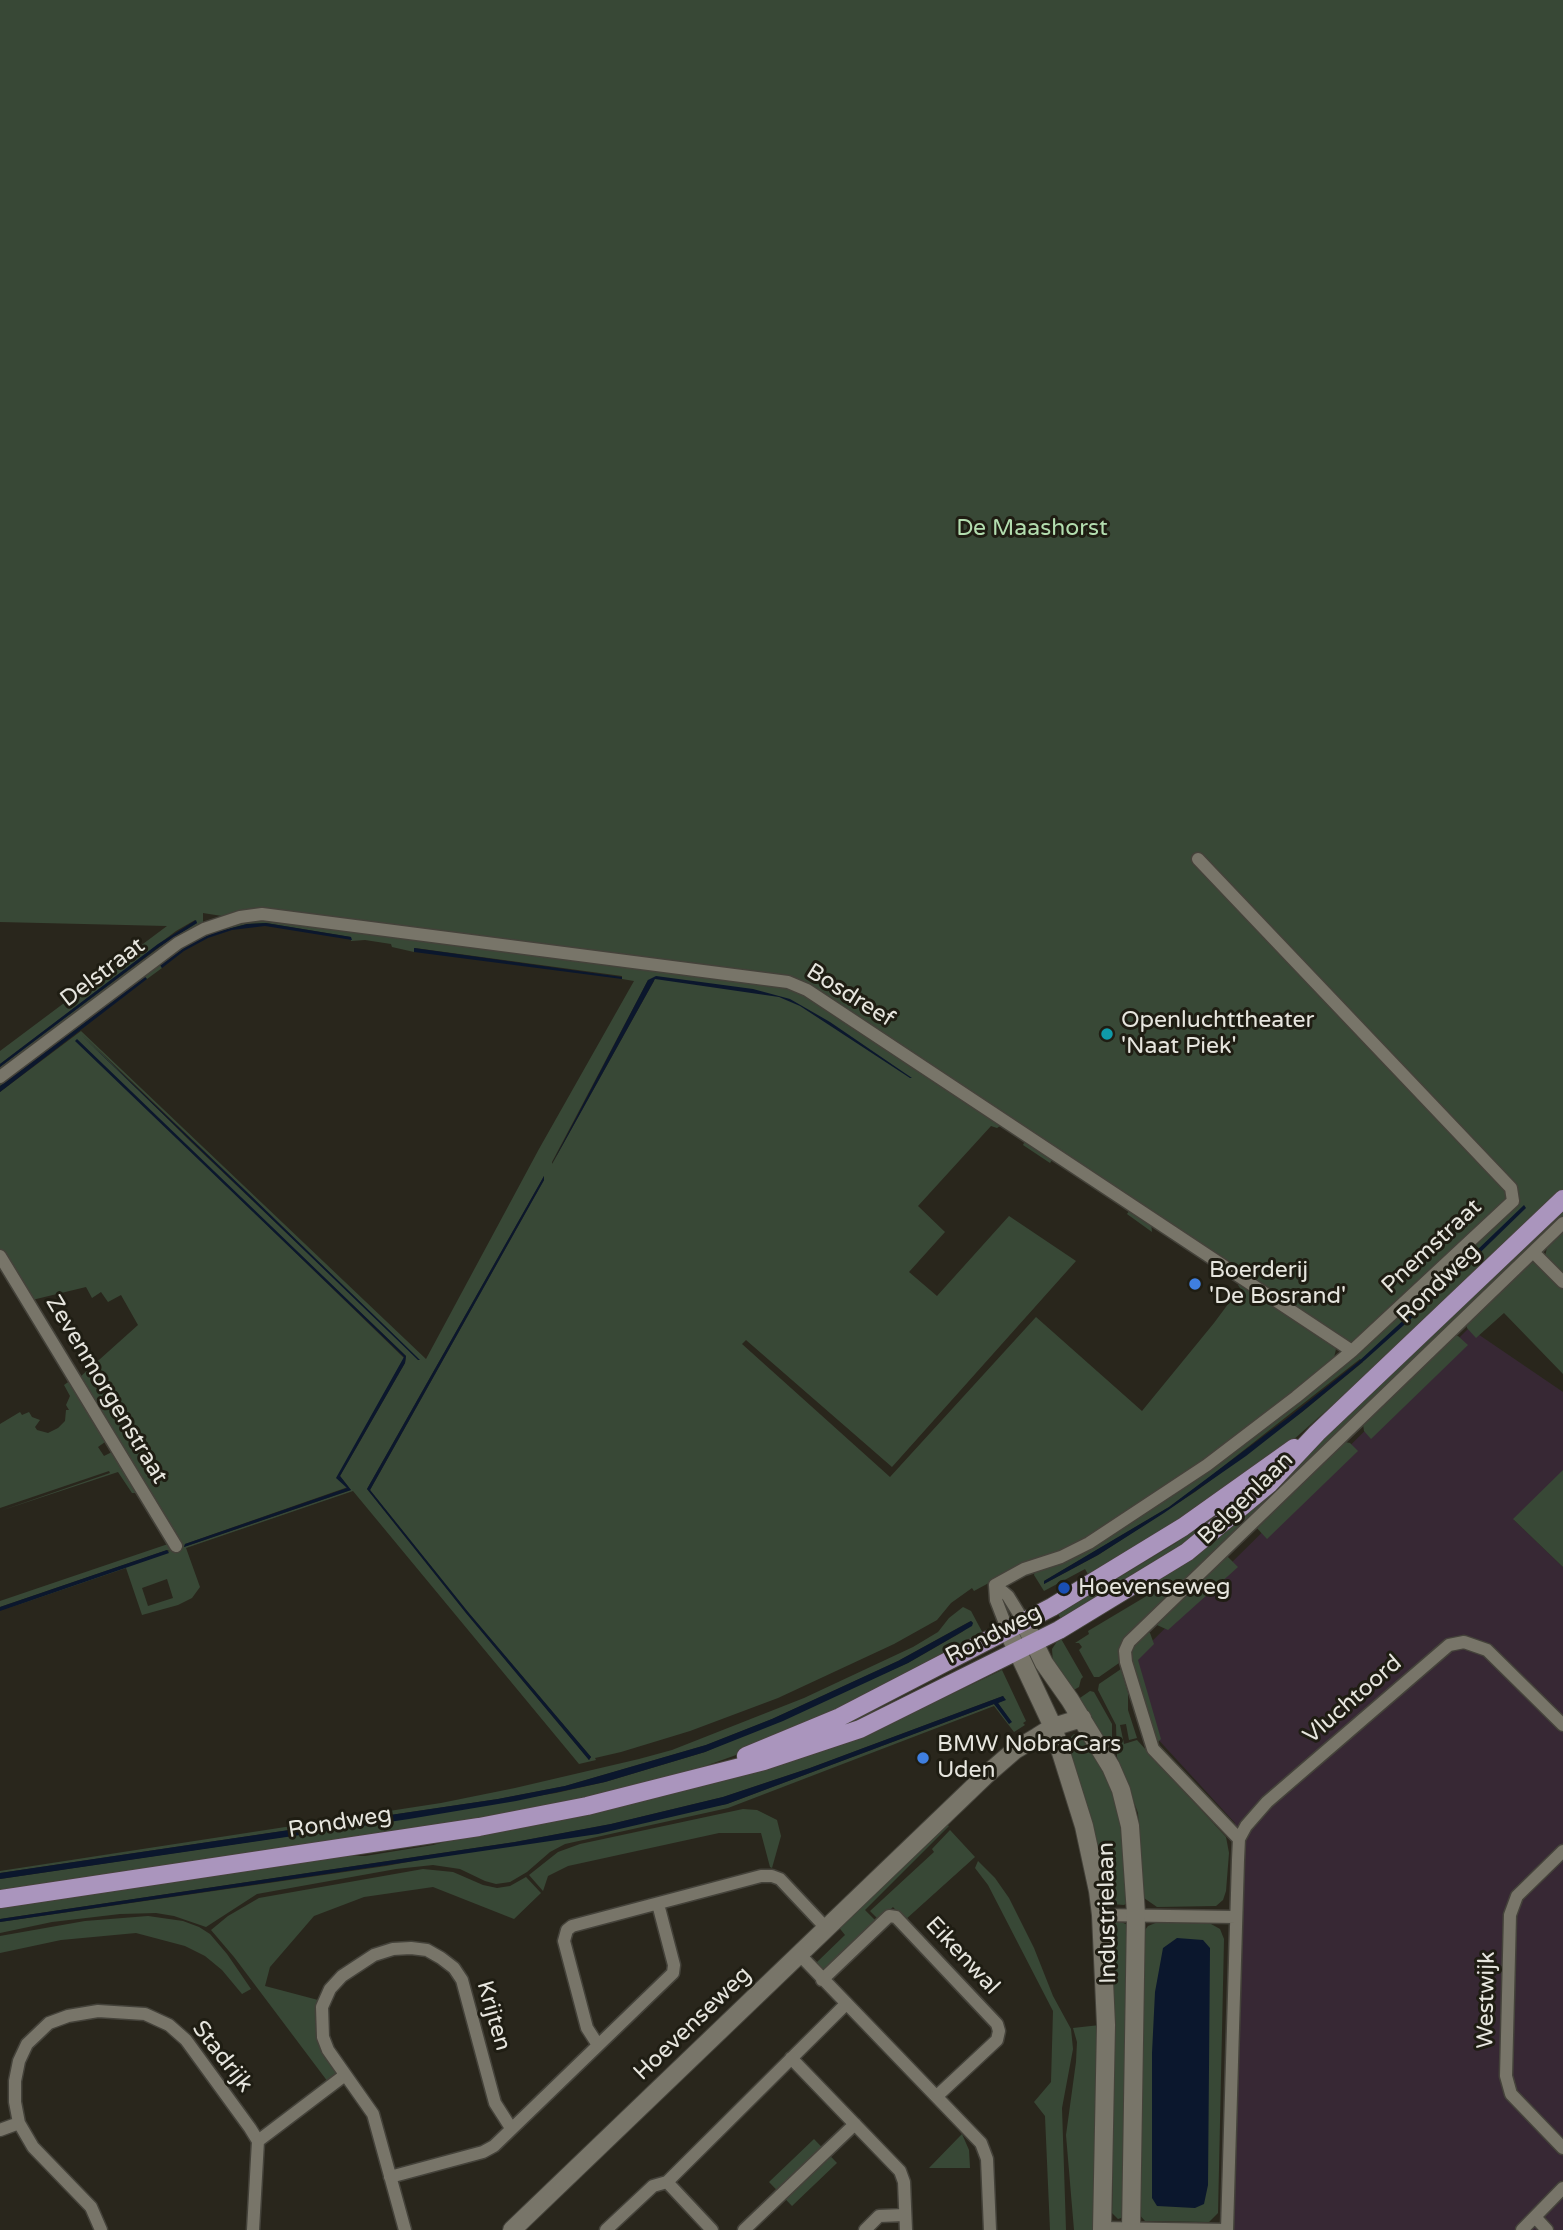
<!DOCTYPE html>
<html>
<head>
<meta charset="utf-8">
<style>
  body { margin:0 }
  canvas { display:block; background:#29261c }
</style>
</head>
<body>
<canvas width="1563" height="2230"></canvas>
<script>
const g = document.querySelector('canvas').getContext('2d');
g.lineJoin = 'round';
function fillPath(path, color) {
  g.fillStyle = color;
  g.fill(path, 'evenodd');
}
function toPath(rows) {
  const path = new Path2D();
  for (const r of rows) {
    path.moveTo(r[0], r[1]);
    for (let i = 2; i < r.length; i += 2) path.lineTo(r[i], r[i + 1]);
  }
  return path;
}
function trace(path, color, width, dash) {
  g.strokeStyle = color;
  g.lineWidth = width;
  g.lineCap = dash ? 'butt' : 'round';
  g.setLineDash(dash || []);
  g.stroke(path);
}
function label(font, color, halo, rows, align = 'center') {
  g.font = font + ' "Varela Round",sans-serif';
  g.lineWidth = 6;
  g.setLineDash([]);
  g.textBaseline = 'middle';
  g.strokeStyle = halo;
  g.fillStyle = color;
  for (const [text, x, y, turn = 0] of rows) {
    g.save();
    g.translate(x, y);
    g.rotate((+turn || 0) * Math.PI / 180);
    g.textAlign = isNaN(turn) ? turn : align;
    if (halo) g.strokeText(text, 0, 0);
    g.fillText(text, 0, 0);
    g.restore();
  }
}
const industrial = toPath([
  [1469,1328,1563,1392,1563,1471,1514,1520,1563,1567,1563,2230,1223,2230,1235,1823,1155,1736,1134,1659]
]);
const green = toPath([
  [0,0,1563,0,1563,1278,1545,1256,1548,1244,1541,1238,1127,1635,1120,1645,1119,1663,1099,1677,1094,1677,1079,1650,1082,1647,1079,1643,1075,1643,1089,1634,1088,1631,1160,1588,1157,1582,1262,1496,1537,1233,1529,1224,1504,1242,1436,1313,1274,1457,1203,1509,1089,1576,1085,1569,1044,1591,1034,1575,1035,1570,1069,1557,1088,1547,1178,1488,1237,1446,1352,1354,1154,1219,1098,1186,1151,1222,1152,1232,1127,1214,1129,1211,1058,1164,1059,1162,1053,1159,1050,1163,1023,1145,1025,1141,1000,1126,997,1128,991,1126,918,1206,945,1232,909,1272,937,1296,1009,1216,1076,1261,892,1467,746,1340,742,1344,890,1477,1036,1317,1142,1411,1214,1323,1240,1288,1238,1285,1242,1283,1330,1341,1336,1349,1333,1362,1247,1430,1131,1511,1068,1549,1020,1566,974,1591,972,1588,951,1603,937,1620,894,1644,778,1698,690,1731,621,1752,595,1758,596,1760,579,1764,353,1491,186,1548,200,1587,192,1598,178,1605,142,1615,126,1568,0,1611,170,1551,167,1550,0,1607,0,1601,171,1543,174,1547,178,1545,44,1327,46,1325,80,1377,138,1325,121,1295,108,1302,101,1292,92,1298,86,1287,32,1300,43,1320,41,1320,0,1252,0,1092,81,1031,426,1359,539,1149,634,981,622,979,622,976,415,948,414,952,392,947,391,944,365,940,351,941,351,937,266,923,247,924,216,932,184,948,160,965,162,968,147,979,128,993,147,979,145,977,0,1086,0,1081,176,949,206,932,247,920,203,913,203,926,168,946,0,1073,0,1067,35,1040,176,935,197,923,195,920,176,931,0,1064,0,1051,167,926,0,922],
  [648,980,654,981,552,1164,552,1162],
  [81,1033,249,1194,420,1360,192,1143],
  [75,1039,406,1356,405,1363,340,1476,351,1490,184,1547,185,1544,348,1487,337,1478,404,1358],
  [544,1176,544,1180,370,1490,468,1612,591,1757,589,1760,466,1613,367,1489],
  [1360,1359,1363,1362,1302,1412,1195,1492,1098,1555,1044,1584,1044,1581,1169,1507,1207,1479],
  [167,1579,173,1598,148,1606,142,1588],
  [1532,1262,1539,1265,1563,1287,1563,1374,1504,1313,1476,1338,1467,1328,1467,1323,1528,1263],
  [1453,1335,1458,1336,1468,1345,1371,1439,1364,1431,1363,1424],
  [71,1380,106,1436,105,1442,98,1447,104,1456,114,1451,140,1493,132,1493,118,1472,0,1511,110,1473,109,1471,0,1508,0,1424,20,1412,22,1415,29,1412,32,1417,40,1420,35,1427,37,1430,48,1433,58,1428,65,1421,66,1410,69,1410,66,1405,70,1396,64,1385],
  [1345,1442,1350,1443,1358,1451,1267,1539,1256,1527],
  [1271,1470,1232,1512,1063,1623,1058,1614,1176,1543],
  [1563,1470,1563,1567,1513,1519],
  [1227,1556,1238,1567,1168,1630,1157,1625,1155,1622],
  [963,1607,971,1611,986,1639,770,1743,677,1776,514,1815,0,1893,0,1879,310,1833,556,1793,605,1782,705,1752,908,1663,962,1632,973,1623,971,1621,967,1623,898,1661,772,1719,706,1745,565,1786,498,1799,0,1873,0,1871,441,1803,515,1788,639,1759,672,1750,804,1698,913,1647,938,1632,949,1618],
  [1147,1632,1150,1633,1154,1644,1138,1660,1161,1739,1157,1743,1132,1667,1131,1652,1134,1643],
  [1060,1637,1083,1677,1081,1679,1079,1687,1072,1691,1053,1663,1052,1649],
  [1121,1669,1128,1693,1128,1710,1137,1738,1129,1740,1126,1724,1120,1725,1124,1744,1137,1740,1226,1837,1229,1853,1226,1891,1223,1900,1216,1906,1157,1907,1144,1898,1138,1813,1117,1757,1116,1725,1098,1690,1099,1684],
  [1002,1670,1026,1721,1023,1723,1025,1725,1014,1732,994,1706,728,1808,565,1844,550,1852,527,1872,510,1882,496,1884,485,1881,460,1869,433,1865,396,1869,257,1894,206,1927,174,1916,156,1913,120,1914,52,1922,0,1933,0,1922,386,1866,727,1804,994,1704,1011,1722,998,1703,1005,1700,1003,1696,810,1768,723,1797,611,1824,515,1842,0,1919,0,1905,322,1856,365,1856,433,1845,479,1833,617,1808,824,1751,904,1717],
  [1090,1691,1094,1692,1112,1724,1112,1754,1077,1700],
  [1074,1734,1081,1735,1097,1756,1117,1798,1123,1824,1127,1903,1124,1905,1112,1904,1107,1898,1066,1742],
  [743,1809,757,1810,777,1820,781,1836,772,1868,770,1867,761,1833,719,1833,568,1866,548,1876,543,1891,529,1875,558,1852,580,1844],
  [945,1823,949,1826,865,1910,877,1922,827,1969,821,1970,816,1963,845,1935,837,1925],
  [950,1830,975,1857,905,1920,893,1907,879,1920,870,1911,934,1852,932,1849],
  [978,1861,995,1878,1009,1898,1034,1948,1053,1996,1071,2029,1073,2049,1062,2108,1066,2230,1050,2230,1045,2116,1034,2102,1051,2082,1053,2011,988,1885,975,1868],
  [423,1869,453,1872,483,1885,497,1888,510,1886,526,1877,541,1893,514,1919,433,1887,364,1897,314,1916,270,1967,265,1986,318,2000,317,2015,337,2070,336,2074,328,2082,234,1957,211,1930,228,1916,259,1898],
  [148,1916,183,1921,199,1927,210,1934,227,1954,251,1989,242,1994,222,1970,205,1956,185,1946,136,1933,61,1940,0,1953,0,1936,85,1921],
  [1121,1922,1128,1925,1124,2217,1118,2219,1112,2213,1113,2178,1108,2169,1108,1928,1113,1923],
  [1158,1922,1211,1924,1220,1929,1224,1939,1218,2213,1209,2222,1145,2221,1137,2212,1142,1934,1148,1926],
  [1100,2025,1096,2230,1074,2230,1066,2135,1076,2062,1077,2042,1073,2028],
  [962,2134,969,2150,970,2168,929,2168],
  [814,2139,837,2163,792,2206,769,2182]
]);
const water = toPath([
  [196,920,197,923,159,947,0,1067,0,1064,158,944],
  [266,923,351,937,352,940,265,926,232,930,208,938,184,951,162,968,160,965,192,942,216,932,247,924],
  [414,948,622,977,622,979,414,952],
  [656,976,753,989,790,999,830,1022,912,1078,910,1078,800,1006,779,997,655,979,552,1164,648,980],
  [145,977,147,979,0,1092,0,1086],
  [80,1034,249,1194,420,1360,418,1360],
  [77,1039,406,1356,405,1363,340,1476,351,1490,184,1547,185,1544,347,1488,336,1478,404,1357,75,1041],
  [544,1176,544,1180,370,1490,468,1612,591,1757,589,1760,466,1613,367,1489],
  [1524,1205,1526,1208,1423,1308,1365,1360,1302,1412,1246,1456,1164,1513,1098,1555,1044,1584,1044,1581,1169,1507,1289,1417,1358,1362,1422,1303],
  [167,1550,169,1553,0,1611,0,1607],
  [971,1621,973,1623,972,1626,908,1663,783,1721,705,1752,605,1782,516,1801,409,1819,0,1879,0,1873,498,1799,565,1786,706,1745,772,1719,898,1661],
  [1003,1696,1006,1700,998,1703,1012,1722,1009,1724,994,1704,727,1804,598,1834,0,1922,0,1919,515,1842,611,1824,723,1797,810,1768],
  [1177,1938,1203,1940,1210,1948,1208,2185,1204,2204,1195,2208,1157,2206,1152,2198,1152,2053,1155,1992,1163,1948]
]);
const street = toPath([
  [0,1077,178,943,204,929,240,917,262,914,788,982,807,990,1352,1351],
  [1533,1252,1563,1282],
  [0,1256,176,1546],
  [995,1585,1024,1569,1061,1557,1089,1543,1207,1465,1296,1397,1352,1351,1513,1201,1511,1188,1198,859],
  [995,1585,996,1600,1008,1631],
  [995,1585,1008,1596,1024,1622],
  [1239,1839,1153,1749,1126,1662,1125,1651,1129,1642,1563,1223],
  [1563,1851,1517,1896,1510,1915,1506,2076,1511,2094,1563,2148],
  [1101,1915,1236,1917],
  [800,1955,981,2143,987,2159,990,2230],
  [822,1980,889,1916,896,1917,997,2024,999,2031,997,2040,937,2096],
  [598,2045,587,2028,564,1941,567,1930,572,1926,761,1876,772,1876,780,1879,827,1929],
  [791,2058,900,2171,904,2182,906,2230],
  [0,2130,19,2123],
  [258,2141,345,2075],
  [390,2177,483,2152,494,2146,673,1973,674,1965,658,1904],
  [667,2182,846,2004],
  [1535,2217,1547,2230],
  [1102,2228,1226,2230],
  [101,2230,91,2207,33,2147,19,2123,15,2102,15,2081,19,2061,27,2044,49,2023,68,2016,98,2011,145,2014,169,2025,186,2040,250,2128,258,2141,253,2230],
  [405,2230,373,2114,328,2050,323,2037,322,2007,330,1989,342,1976,374,1955,393,1949,411,1948,427,1950,441,1958,454,1968,462,1980,495,2103,511,2128],
  [606,2230,653,2186,667,2182,712,2230],
  [744,2230,855,2124],
  [865,2230,879,2216,905,2215],
  [1227,2230,1238,1860,1239,1839,1246,1826,1267,1802,1449,1645,1464,1642,1487,1650,1563,1725],
  [1522,2230,1563,2188]
]);
const secondary = toPath([
  [1024,1622,1044,1663,1070,1700,1111,1767,1121,1790,1130,1826,1136,1914,1131,2230],
  [1008,1631,1053,1727,1084,1826,1098,1891,1101,1915,1106,2025,1102,2230],
  [512,2230,985,1776,1015,1750,1037,1737,1053,1727,1082,1718]
]);
const primary = toPath([
  [746,1756,840,1717,1052,1607,1183,1527,1294,1448],
  [0,1899,479,1827,587,1806,764,1761,860,1729,1059,1630,1187,1552,1269,1484,1317,1433,1563,1199]
]);
const markers = [
  [1107,1034,7,"#0f9aa8"],
  [1195,1284,7,"#3f7fe0"],
  [1064,1588,7,"#1a4fb4"],
  [923,1758,7,"#3f7fe0"]
];
const parkNames = [
  ["De Maashorst",1032,529]
];
const streetNames = [
  ["Delstraat",103,973,-37],
  ["Bosdreef",850,996,32],
  ["Pnemstraat",1432,1247,-43],
  ["Rondweg",1439,1284,-44],
  ["Zevenmorgenstraat",106,1390,59],
  ["Belgenlaan",1246,1499,-44],
  ["Rondweg",994,1635,-27],
  ["Vluchtoord",1353,1700,-41],
  ["Rondweg",340,1823,-9],
  ["Industrielaan",1108,1913,-91],
  ["Eikenwal",962,1956,47],
  ["Westwijk",1487,2000,-89],
  ["Krijten",493,2016,74],
  ["Hoevenseweg",693,2024,-44],
  ["Stadrijk",222,2057,52]
];
const poiNames = [
  ["Openluchttheater",1121,1021],
  ["'Naat Piek'",1121,1047],
  ["Boerderij",1209,1271],
  ["'De Bosrand'",1209,1297],
  ["Hoevenseweg",1078,1588],
  ["BMW NobraCars",937,1745],
  ["Uden",937,1771]
];
fillPath(industrial, '#372834');
fillPath(green, '#384836');
fillPath(water, '#0b172d');
trace(street, '#44423a', 15);
trace(secondary, '#44423a', 20);
trace(primary, '#44423a', 20);
trace(street, '#787569', 12);
trace(secondary, '#787569', 18);
trace(primary, '#aa95bd', 18);
for (const [x, y, r, color] of markers) {
  const dot = new Path2D();
  dot.arc(x, y, r, 0, 2 * Math.PI);
  g.fillStyle = color;
  g.fill(dot);
  trace(dot, '#1f1d13', 2.5);
}
label('23px', '#b3ddaf', '#1f1d13', parkNames);
label('23px', '#e6e5de', '#1f1d13', streetNames);
label('23px', '#e6e5de', '#1f1d13', poiNames, 'left');
</script>
</body>
</html>
